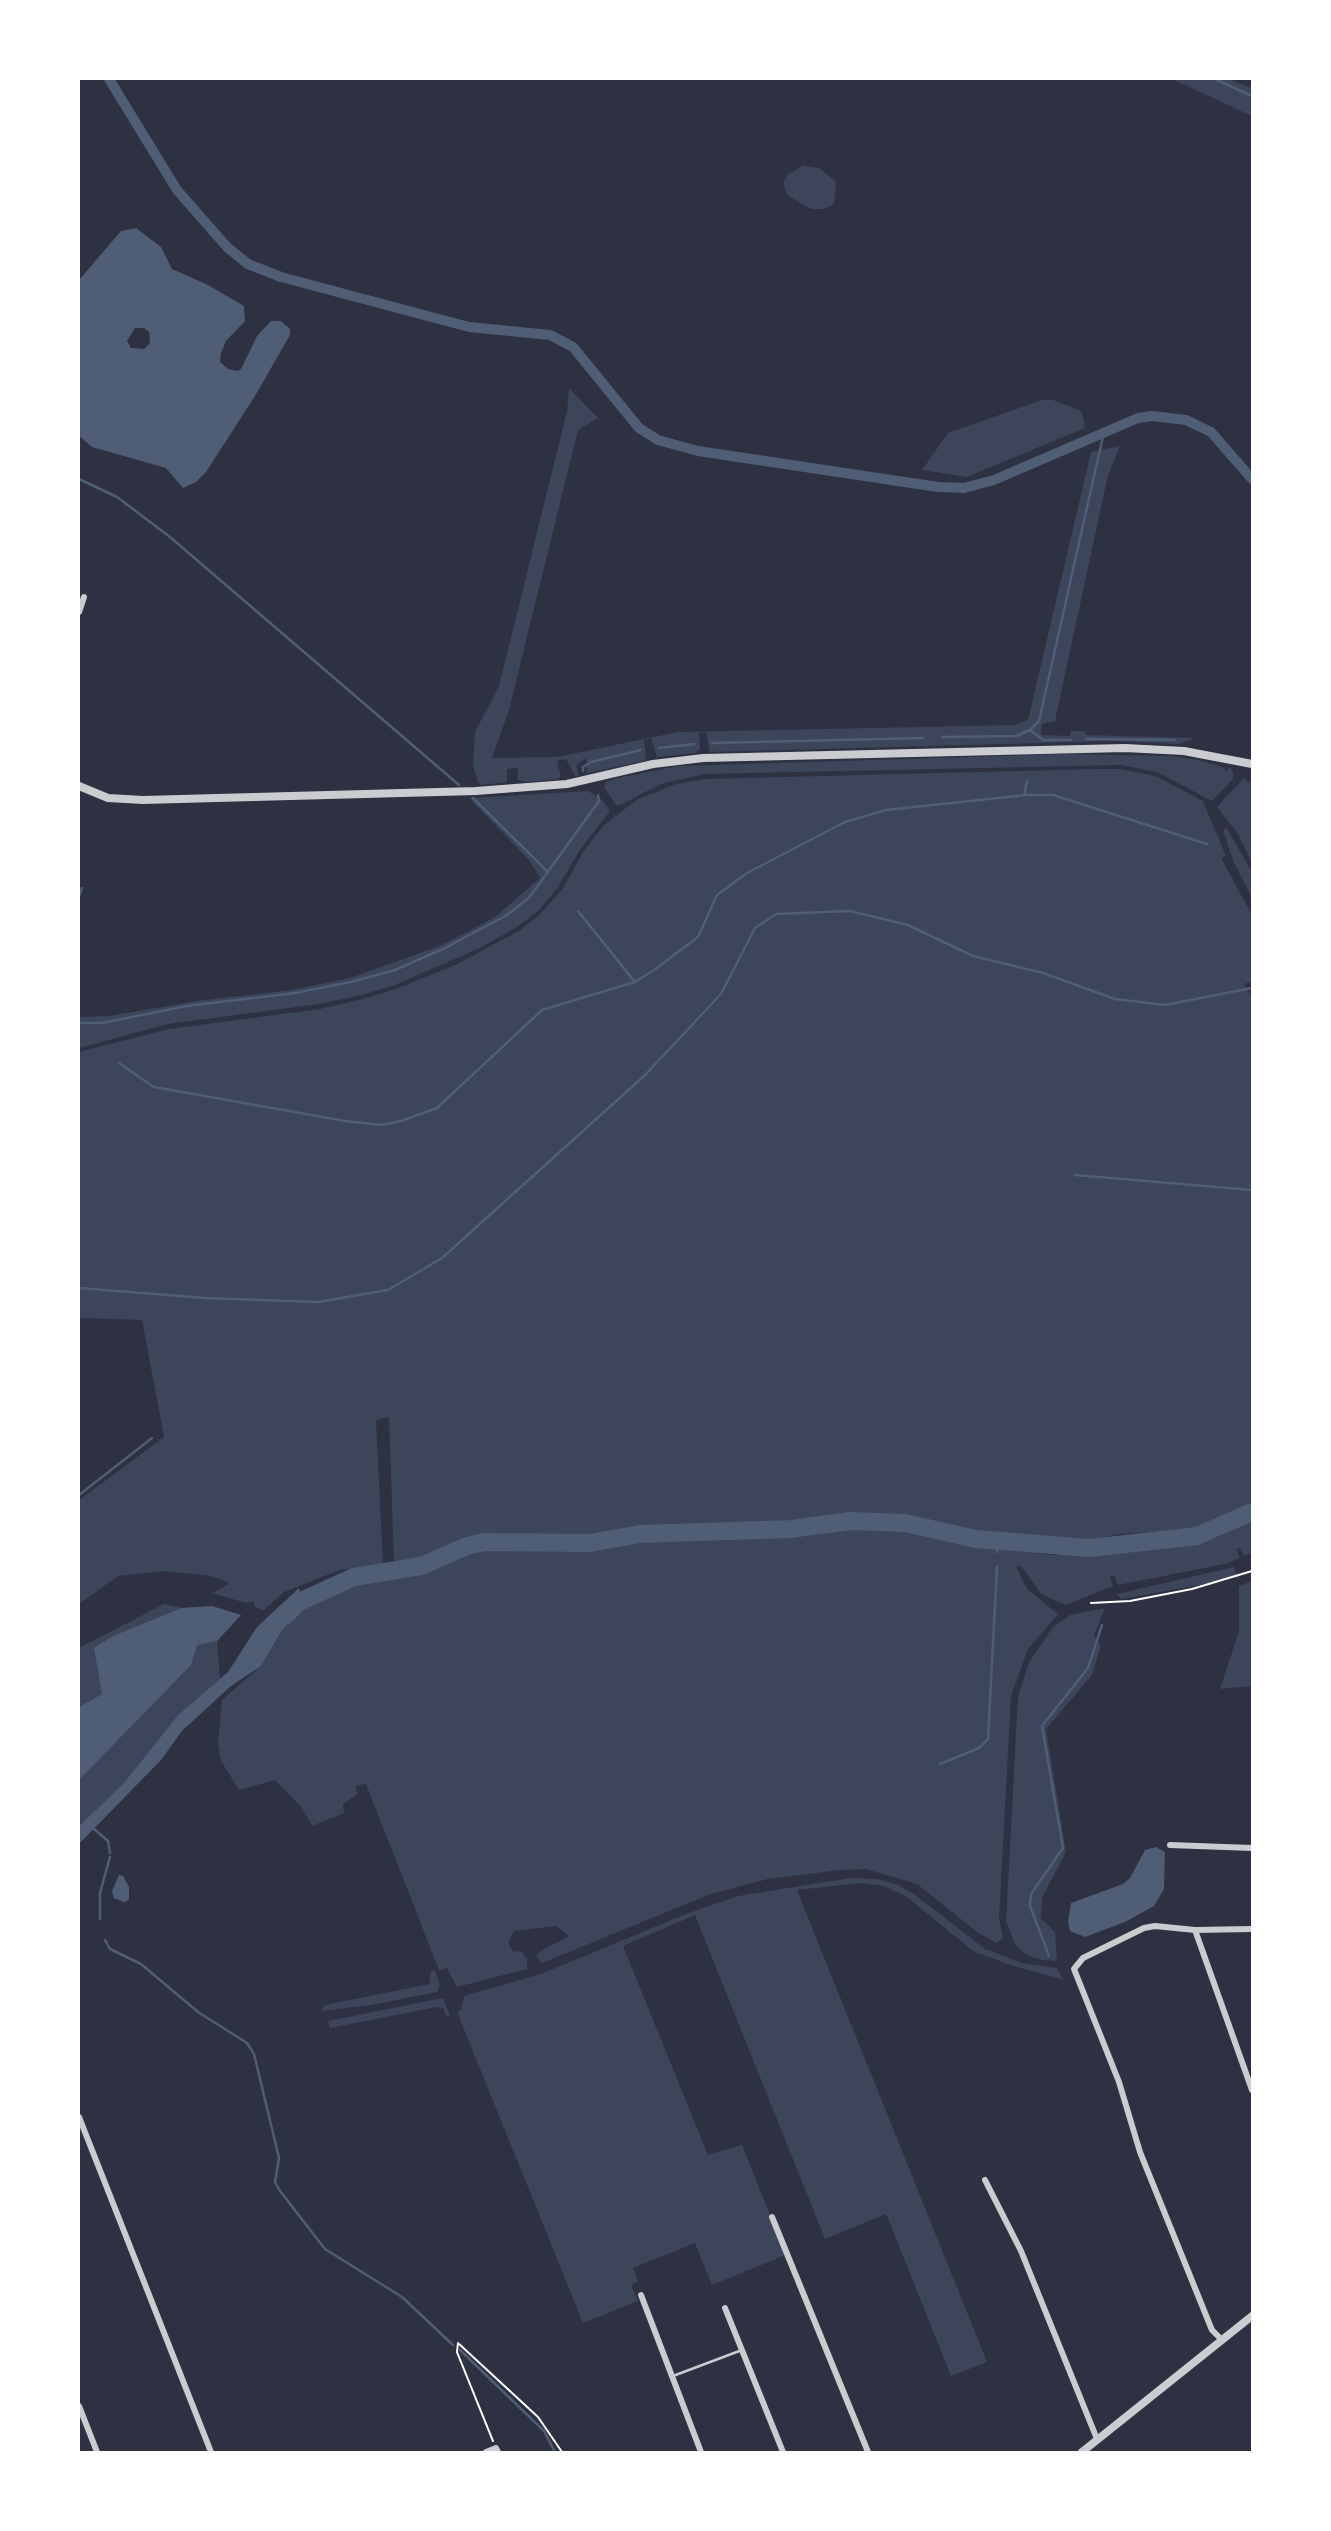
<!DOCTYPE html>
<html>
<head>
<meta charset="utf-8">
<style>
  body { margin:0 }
  #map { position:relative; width:1331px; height:2531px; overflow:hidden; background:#2d3142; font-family:Commissioner,sans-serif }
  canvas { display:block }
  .frame { position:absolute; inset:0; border:80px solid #fff; pointer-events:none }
</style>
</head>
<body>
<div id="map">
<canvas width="1331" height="2531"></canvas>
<div class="frame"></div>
</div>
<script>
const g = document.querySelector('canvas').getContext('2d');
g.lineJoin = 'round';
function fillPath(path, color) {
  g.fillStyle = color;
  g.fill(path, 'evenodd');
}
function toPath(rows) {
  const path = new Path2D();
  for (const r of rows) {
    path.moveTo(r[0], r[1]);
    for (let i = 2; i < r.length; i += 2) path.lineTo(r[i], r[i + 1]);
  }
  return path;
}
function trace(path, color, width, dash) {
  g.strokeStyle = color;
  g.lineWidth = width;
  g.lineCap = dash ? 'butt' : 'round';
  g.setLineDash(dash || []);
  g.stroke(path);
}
const green = toPath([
  [1172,79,1229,79,1252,88,1252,116],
  [803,166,819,168,836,182,834,204,824,209,811,209,787,195,783,183,788,174],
  [569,388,598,418,578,430,509,710,492,758,557,757,678,732,1015,725,1028,720,1091,452,1120,446,1108,475,1055,721,1042,724,1041,735,1070,736,1071,731,1085,731,1086,735,1195,738,1179,744,1115,741,710,752,706,732,699,733,700,749,695,753,657,757,651,738,644,740,646,757,644,761,587,773,586,758,576,765,579,776,575,776,566,759,557,761,561,776,557,779,527,782,518,780,518,768,507,769,507,782,482,785,478,782,473,765,475,732,499,686,567,411],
  [1042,400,1053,400,1077,409,1082,412,1085,428,967,477,922,470,948,433],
  [1067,754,1170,756,1199,760,1223,767,1226,772,1229,767,1233,771,1233,779,1212,801,1157,772,1121,765,704,774,661,784,620,805,616,805,604,787,606,782,618,778,678,766],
  [1097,769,1121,769,1155,776,1203,801,1226,856,1221,858,1252,915,1252,982,1244,984,1252,997,1252,1504,1208,1528,1120,1534,1089,1540,964,1530,892,1514,632,1529,574,1536,498,1533,465,1537,423,1558,394,1563,389,1417,376,1420,383,1564,340,1570,284,1592,263,1611,255,1607,253,1601,246,1603,212,1593,230,1583,211,1576,165,1571,118,1576,79,1604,79,1500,164,1437,142,1320,79,1318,79,1052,169,1029,320,1009,359,1000,396,989,455,965,519,931,539,915,562,890,583,852,604,825,638,799,676,784,705,779],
  [1244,778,1252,785,1252,862,1238,834,1217,807],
  [588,791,601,799,610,811,580,850,558,887,537,912,517,927,480,948,395,985,358,996,319,1004,168,1024,79,1048,79,1017,108,1016,197,1001,291,990,350,978,442,945,495,917,540,878,528,859,469,798],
  [1226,827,1252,872,1252,897,1234,863,1223,831],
  [1252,1520,1252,1553,1244,1556,1240,1548,1236,1549,1240,1558,1225,1564,1118,1585,1114,1576,1110,1577,1113,1586,1066,1605,1041,1594,1021,1566,1016,1567,1027,1589,1058,1614,1028,1649,1011,1696,999,1919,1003,1938,996,1943,977,1932,917,1884,866,1869,840,1870,768,1879,711,1894,542,1963,536,1956,541,1951,569,1936,556,1926,514,1931,508,1943,513,1952,521,1951,527,1959,527,1969,457,1987,447,1968,439,1970,366,1784,355,1786,358,1794,343,1804,344,1813,312,1826,302,1808,275,1780,239,1790,221,1761,218,1744,222,1700,261,1666,281,1632,303,1607,349,1586,410,1577,478,1550,534,1548,569,1551,627,1543,805,1536,856,1529,915,1531,988,1548,1052,1555,1089,1555,1125,1549,1128,1553,1139,1546,1193,1544,1216,1538],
  [1234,1567,1236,1575,1211,1583,1121,1599,1117,1594],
  [1252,1581,1252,1686,1220,1689,1239,1631,1239,1586],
  [164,1604,182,1608,212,1606,241,1615,217,1641,220,1679,178,1715,123,1784,79,1826,79,1648],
  [1105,1608,1094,1635,1101,1645,1092,1675,1046,1729,1066,1852,1042,1898,1041,1918,1055,1932,1057,1961,1041,1960,1027,1955,1016,1946,1006,1922,1018,1696,1029,1662,1053,1627,1070,1615],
  [851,1878,878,1879,898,1885,914,1894,985,1949,1022,1963,1057,1968,1064,1980,1013,1966,973,1951,907,1897,884,1886,861,1883,797,1890,987,2362,951,2376,886,2214,825,2239,695,1915,623,1946,708,2155,742,2145,786,2255,712,2285,695,2243,633,2268,638,2282,631,2285,638,2301,583,2323,457,2012,461,2010,464,1996,541,1974,686,1914,738,1896],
  [431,1971,435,1971,440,1985,437,1992,371,2005,321,2011,325,2005,429,1984],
  [443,1998,450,2015,446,2016,443,2008,437,2007,330,2028,328,2021]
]);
const water = toPath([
  [136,228,161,247,172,269,208,285,244,306,245,321,226,341,221,353,220,362,228,369,238,371,241,369,257,336,271,321,281,321,290,329,290,335,255,396,206,472,196,482,183,488,166,468,92,447,79,436,79,280,121,231],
  [135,328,144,328,149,332,150,343,144,349,131,348,127,341],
  [299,1588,303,1607,281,1632,261,1666,231,1686,182,1731,161,1760,79,1844,79,1826,123,1784,178,1715,228,1672,257,1627],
  [212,1606,241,1615,217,1641,197,1645,191,1665,79,1780,79,1707,102,1694,94,1648,113,1636,182,1608],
  [1156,1847,1165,1852,1164,1889,1154,1906,1125,1922,1085,1937,1070,1931,1068,1922,1071,1903,1123,1884,1130,1878,1145,1850],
  [119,1875,123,1876,129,1887,129,1900,124,1902,114,1898,112,1891]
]);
const stream = toPath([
  [1215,79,1252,96],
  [79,479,117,497,170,537,459,785],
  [1030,730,1043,740,1071,740],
  [942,737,1016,736,1030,730,1039,721,1104,432],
  [1086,739,1175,740],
  [712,743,923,738],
  [659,748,695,744],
  [583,771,583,767,591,762,641,750],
  [1024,795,1027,781],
  [473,798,548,872],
  [79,897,82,888],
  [578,911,635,982],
  [79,1023,102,1023,187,1006,295,993,351,982,395,970,445,948,507,915,529,898,599,801,598,795],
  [119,1063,154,1087,345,1121,382,1125,401,1121,437,1108,542,1010,635,982,654,970,698,937,717,895,747,873,845,822,886,810,1026,795,1053,795,1207,844],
  [1075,1175,1252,1190],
  [79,1288,205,1298,318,1302,388,1290,442,1258,644,1076,721,994,755,928,776,914,850,911,908,925,973,956,1043,973,1115,999,1165,1005,1252,988],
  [79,1495,152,1438],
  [997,1552,999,1541],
  [1126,1552,1129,1541],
  [940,1764,979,1748,988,1739,997,1567],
  [93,1828,108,1841,110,1853],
  [100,1919,100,1893,110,1857],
  [105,1940,110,1949,141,1964,198,2012,247,2043,254,2054,279,2158,275,2182,280,2191,325,2249,402,2297,453,2345],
  [1049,1956,1030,1906,1031,1894,1063,1848,1042,1726,1088,1668,1102,1625],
  [460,2350,544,2431,555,2452]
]);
const canal = toPath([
  [109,79,177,190,227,247,248,264,281,277,469,327,550,335,573,347,639,428,658,440,698,451,938,487,964,488,994,480,1138,418,1152,416,1186,420,1211,432,1252,479]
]);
const river = toPath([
  [285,1616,299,1602,354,1577,421,1566,467,1546,484,1542,590,1543,640,1534,790,1529,851,1521,905,1523,976,1539,1089,1548,1197,1536,1252,1512]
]);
const path = toPath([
  [1091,1603,1130,1601,1192,1589,1252,1571],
  [458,2343,538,2417,562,2452],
  [458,2343,457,2352,493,2441]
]);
const service = toPath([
  [673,2376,742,2350]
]);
const minor = toPath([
  [79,612,84,597],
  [1170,1845,1252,1848],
  [1252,1929,1195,1930,1252,2090],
  [1195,1930,1155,1926,1144,1928,1083,1958,1074,1969,1119,2082,1140,2152,1212,2330,1221,2339],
  [79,2117,211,2452],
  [985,2180,1021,2251,1097,2439],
  [772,2217,868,2452],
  [641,2295,701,2452],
  [725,2308,783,2452],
  [79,2406,97,2452],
  [486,2452,496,2448,498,2452]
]);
const tertiary = toPath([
  [79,786,108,798,143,800,476,791,567,784,653,764,703,758,1125,748,1184,751,1252,764],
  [1082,2452,1252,2316]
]);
fillPath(green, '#3c4559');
fillPath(water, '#4f5d75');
trace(stream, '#4f5d75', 2.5);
trace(canal, '#4f5d75', 10);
trace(river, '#4f5d75', 18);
trace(path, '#fff', 2);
trace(service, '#caccd0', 2.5);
trace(minor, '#caccd0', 6);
trace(tertiary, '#caccd0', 8);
</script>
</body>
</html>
